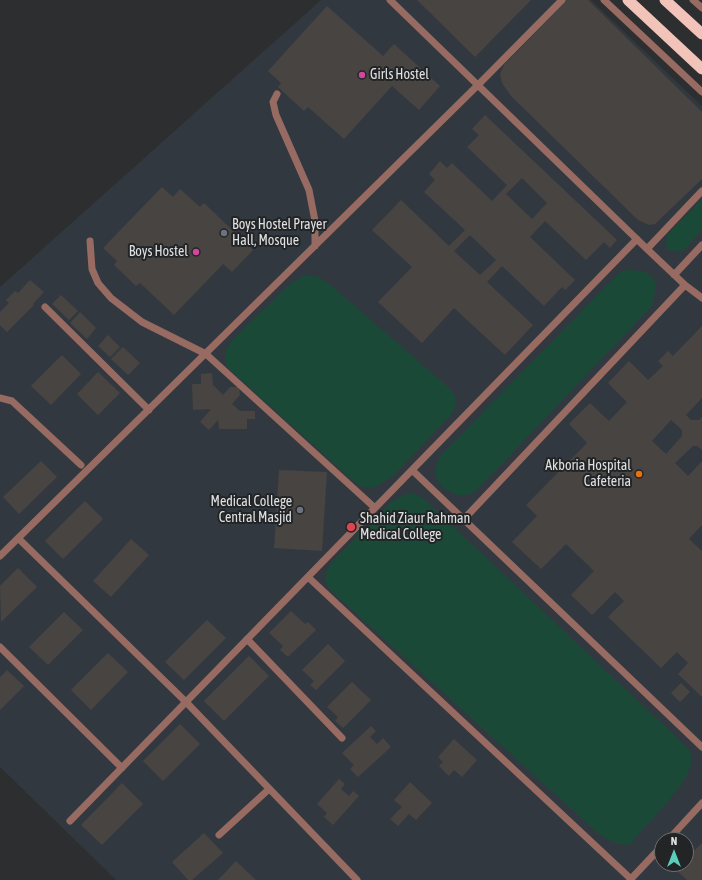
<!DOCTYPE html>
<html>
<head>
<meta charset="utf-8">
<style>
  body { margin:0 }
  #map { position:relative; width:702px; height:880px; overflow:hidden; background:#2c2e30; font-family:"Asap Condensed",sans-serif }
  canvas { display:block }
  .north { position:absolute; left:654px; top:832px; width:40px; height:40px; box-sizing:border-box; background:#222426; border:1px solid #6e6f71; border-radius:50%; rotate:0deg; font-size:11px; font-weight:700; line-height:16px; text-align:center; color:#dfe0e1 }
  .north::after { content:''; display:block; margin:auto; width:14px; height:18px; background:#5bcebb; clip-path:polygon(50% 0,100% 100%,50% 72%,0 100%) }
</style>
</head>
<body>
<div id="map">
<canvas width="702" height="880"></canvas>
<div class="north">N</div>
</div>
<script>
const g = document.querySelector('canvas').getContext('2d');
g.lineJoin = 'round';
function fillPath(path, color) {
  g.fillStyle = color;
  g.fill(path, 'evenodd');
}
function toPath(rows) {
  const path = new Path2D();
  for (const r of rows) {
    path.moveTo(r[0], r[1]);
    for (let i = 2; i < r.length; i += 2) path.lineTo(r[i], r[i + 1]);
  }
  return path;
}
function trace(path, color, width, dash) {
  g.strokeStyle = color;
  g.lineWidth = width;
  g.lineCap = dash ? 'butt' : 'round';
  g.setLineDash(dash || []);
  g.stroke(path);
}
function label(font, color, halo, rows, align = 'center') {
  g.font = font + ' "Asap Condensed",sans-serif';
  g.lineWidth = 4;
  g.setLineDash([]);
  g.textBaseline = 'middle';
  g.strokeStyle = halo;
  g.fillStyle = color;
  for (const [text, x, y, turn = 0] of rows) {
    g.save();
    g.translate(x, y);
    g.rotate((+turn || 0) * Math.PI / 180);
    g.textAlign = isNaN(turn) ? turn : align;
    if (halo) g.strokeText(text, 0, 0);
    g.fillText(text, 0, 0);
    g.restore();
  }
}
const built = toPath([
  [321,0,591,0,702,106,702,880,116,880,0,767,0,287],
  [662,840,686,840,686,864,662,864]
]);
const green = toPath([
  [702,199,702,230,682,252,669,250,666,247,667,235],
  [626,270,643,271,653,277,656,287,652,306,474,493,459,496,443,488,437,480,435,472,440,456,620,272],
  [303,276,315,276,327,282,448,387,455,396,456,405,451,415,393,476,373,488,359,486,229,369,226,364,226,350,233,339,290,284],
  [406,494,414,494,423,498,690,750,692,763,685,779,667,803,629,845,618,844,600,835,328,588,325,578,327,570,333,561,392,501]
]);
const building = toPath([
  [417,0,531,0,475,57],
  [567,0,588,0,702,112,702,179,655,224,649,225,638,220,511,96,502,83,500,74,504,65],
  [327,6,383,56,394,44,440,86,419,110,392,86,344,139,308,107,304,111,278,87,281,83,268,71],
  [485,115,617,240,610,248,604,242,586,260,545,221,530,237,575,280,565,290,562,287,544,306,502,266,487,282,533,325,505,355,454,308,422,343,378,302,412,267,372,230,401,200,449,246,465,230,424,192,435,180,429,174,440,161,447,168,452,163,492,201,507,185,467,147,479,135,472,129],
  [522,178,547,203,532,219,506,194],
  [470,235,496,260,480,275,454,251],
  [162,187,173,197,180,189,200,207,204,203,253,250,232,272,223,264,174,315,140,283,136,286,114,265,117,261,103,248],
  [30,280,44,292,33,304,34,305,7,332,0,325,0,312,9,303,6,300,15,291,18,293],
  [61,295,78,311,69,320,52,304],
  [80,312,96,328,87,339,70,323],
  [702,326,702,398,686,415,691,420,699,420,702,417,702,450,697,446,693,446,675,463,688,476,702,461,702,525,689,539,702,551,702,697,678,674,688,663,677,652,661,668,608,617,624,601,615,592,592,615,571,595,594,571,566,544,541,569,512,542,537,516,526,505,587,443,569,424,590,403,609,421,627,402,608,383,629,361,648,380,663,366,658,361,668,351,673,356],
  [671,420,682,430,682,436,666,454,652,441],
  [108,335,120,347,110,357,98,346],
  [123,347,140,363,128,375,111,359],
  [62,355,81,374,51,405,31,386],
  [98,372,120,393,98,415,77,394],
  [212,373,213,385,223,395,230,387,239,387,240,395,232,404,240,411,255,411,255,419,247,419,247,429,219,429,218,420,209,430,200,422,211,409,193,410,192,384,201,384,201,374],
  [41,461,57,477,19,514,3,497],
  [279,470,327,472,322,551,274,548],
  [85,501,103,519,63,559,45,541],
  [131,539,149,555,111,597,93,581],
  [18,568,37,587,1,622,0,586],
  [291,611,305,624,308,622,316,630,288,657,280,650,283,646,269,633],
  [64,612,83,630,48,665,29,647],
  [207,620,226,638,184,680,165,662],
  [328,644,345,661,316,690,310,685,314,681,302,670],
  [108,653,128,672,91,710,71,690],
  [249,656,269,676,224,721,204,701],
  [7,670,24,686,0,710,0,677],
  [352,682,371,700,343,728,335,721,338,717,327,707],
  [681,683,690,692,680,702,671,693],
  [180,724,200,744,163,781,143,761],
  [371,726,376,731,370,737,377,744,383,738,391,747,358,777,350,769,354,765,342,753],
  [454,739,477,760,462,777,454,770,449,776,439,766,443,762,438,757],
  [339,779,345,784,341,789,349,796,353,791,359,796,333,825,324,817,327,813,317,804],
  [410,782,432,803,416,820,409,814,398,826,390,819,402,807,394,800],
  [122,783,143,804,102,845,81,825],
  [204,833,223,853,192,880,188,880,172,862],
  [702,843,702,880,687,880,676,870,682,864,686,864,686,859],
  [236,861,256,880,218,880]
]);
const service = toPath([
  [390,0,647,249,685,285,702,298],
  [604,0,702,92],
  [693,0,702,8],
  [277,94,273,102,276,115,309,190,315,221,315,246],
  [90,241,92,269,98,283,111,298,142,322,206,354,375,508],
  [647,249,702,191],
  [674,275,702,245],
  [45,307,149,410],
  [0,398,12,401,81,465],
  [412,470,702,747],
  [464,519,685,285],
  [19,539,186,702,357,880],
  [0,556,478,85,562,0],
  [308,577,631,879],
  [247,639,342,738],
  [0,647,122,768],
  [70,821,637,239],
  [219,835,269,789],
  [668,840,702,803],
  [630,880,662,846]
]);
const trunk = toPath([
  [628,0,702,69],
  [665,0,702,34]
]);
const markers = [
  [362,75,4,"#d1479c"],
  [224,233,4,"#6b7280"],
  [196,252,4,"#d1479c"],
  [639,474,4,"#e8710a"],
  [300,510,4,"#6b7280"],
  [351,527,5,"#e0444e"]
];
const poiNames = [
  ["Girls Hostel",370,75],
  ["Boys Hostel Prayer",232,225],
  ["Hall, Mosque",232,241],
  ["Boys Hostel",188,252,"right"],
  ["Akboria Hospital",631,466,"right"],
  ["Cafeteria",631,482,"right"],
  ["Medical College",292,502,"right"],
  ["Central Masjid",292,518,"right"],
  ["Shahid Ziaur Rahman",360,519],
  ["Medical College",360,535]
];
fillPath(built, '#32383f');
fillPath(green, '#1b4937');
fillPath(building, '#474442');
trace(service, '#976b62', 7);
trace(trunk, '#f2c3b8', 11);
for (const [x, y, r, color] of markers) {
  const dot = new Path2D();
  dot.arc(x, y, r, 0, 2 * Math.PI);
  g.fillStyle = color;
  g.fill(dot);
  trace(dot, '#222426', 1.5);
}
label('14px', '#dfe0e1', '#222426', poiNames, 'left');
</script>
</body>
</html>
